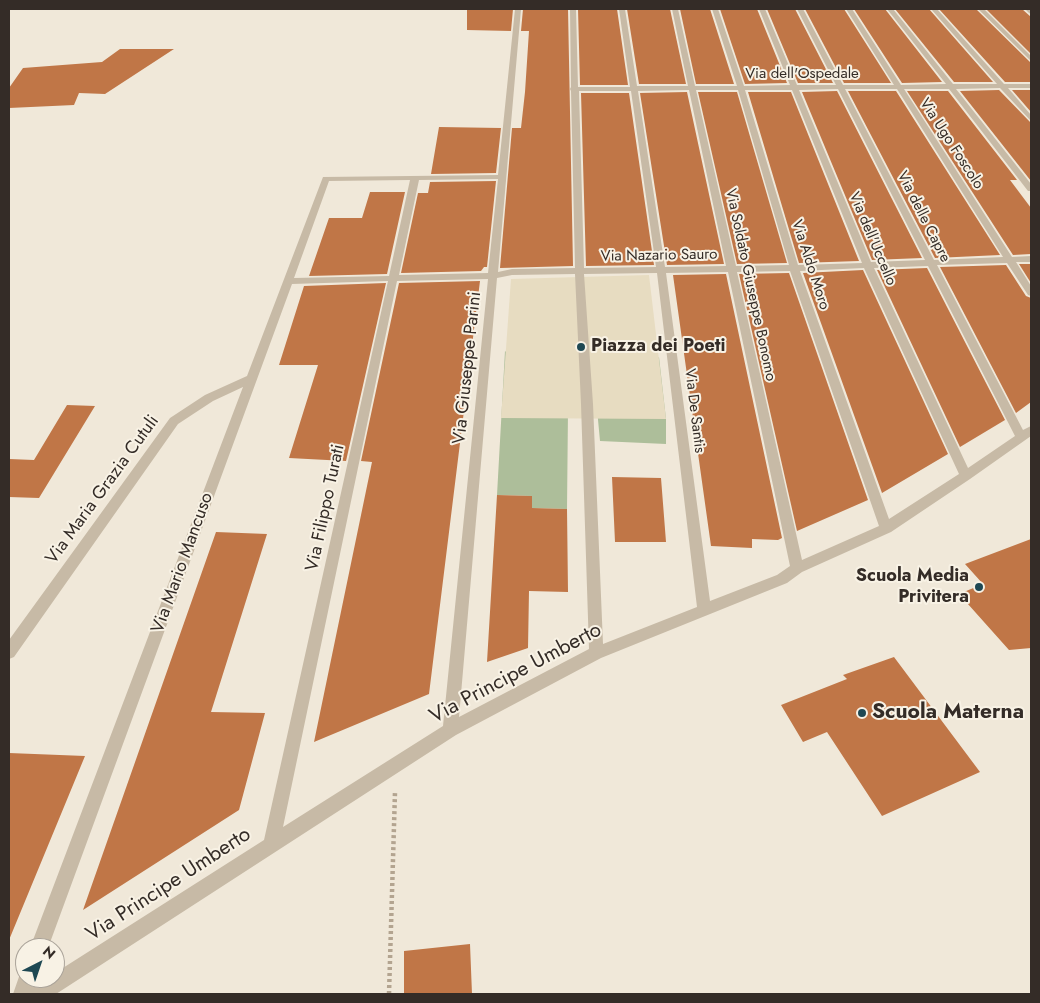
<!DOCTYPE html>
<html>
<head>
<meta charset="utf-8">
<style>
  body { margin:0 }
  #map { position:relative; width:1040px; height:1003px; overflow:hidden; background:#f0e8d9; font-family:Jost,sans-serif }
  canvas { display:block }
  .frame { position:absolute; inset:0; border:10px solid #342c27; pointer-events:none }
  .north { position:absolute; left:15px; top:938px; width:50px; height:50px; box-sizing:border-box; background:#f8f2e5; border:1px solid #aaa399; border-radius:50%; rotate:41deg; font-size:14px; font-weight:700; line-height:20px; text-align:center; color:#342c27 }
  .north::after { content:''; display:block; margin:auto; width:18px; height:22px; background:#1e4853; clip-path:polygon(50% 0,100% 100%,50% 72%,0 100%) }
</style>
</head>
<body>
<div id="map">
<canvas width="1040" height="1003"></canvas>
<div class="frame"></div>
<div class="north">N</div>
</div>
<script>
const g = document.querySelector('canvas').getContext('2d');
g.lineJoin = 'round';
function fillPath(path, color) {
  g.fillStyle = color;
  g.fill(path, 'evenodd');
}
function toPath(rows) {
  const path = new Path2D();
  for (const r of rows) {
    path.moveTo(r[0], r[1]);
    for (let i = 2; i < r.length; i += 2) path.lineTo(r[i], r[i + 1]);
  }
  return path;
}
function trace(path, color, width, dash) {
  g.strokeStyle = color;
  g.lineWidth = width;
  g.lineCap = dash ? 'butt' : 'round';
  g.setLineDash(dash || []);
  g.stroke(path);
}
function label(font, color, halo, rows, align = 'center') {
  g.font = font + ' Jost,sans-serif';
  g.lineWidth = 4;
  g.setLineDash([]);
  g.textBaseline = 'middle';
  g.strokeStyle = halo;
  g.fillStyle = color;
  for (const [text, x, y, turn = 0] of rows) {
    g.save();
    g.translate(x, y);
    g.rotate((+turn || 0) * Math.PI / 180);
    g.textAlign = isNaN(turn) ? turn : align;
    if (halo) g.strokeText(text, 0, 0);
    g.fillText(text, 0, 0);
    g.restore();
  }
}
const green = toPath([
  [505,351,568,410,567,509,532,508,532,496,497,495],
  [659,357,666,419,666,444,600,441,597,409]
]);
const plaza = toPath([
  [649,275,666,419,501,418,511,279]
]);
const building = toPath([
  [467,9,513,9,511,31,467,30],
  [523,9,568,9,573,266,500,268,512,128,521,128,525,92,529,31,521,31],
  [578,9,617,9,628,85,580,85],
  [627,9,670,9,686,84,639,84],
  [680,9,710,9,734,84,696,84],
  [720,9,757,9,787,83,745,84],
  [767,9,795,9,833,83,798,83],
  [805,9,844,9,891,83,844,83],
  [854,9,885,9,942,82,902,83],
  [895,9,929,9,993,82,954,82],
  [939,9,976,9,1031,63,1031,82,1005,82],
  [986,9,1022,9,1031,17,1031,54],
  [120,49,174,49,105,94,79,93,74,105,9,108,9,88,23,68,102,62],
  [999,90,1031,123,1031,181,960,91],
  [1012,90,1031,90,1031,112],
  [837,91,922,258,872,260,802,92],
  [848,91,896,91,1000,255,935,258],
  [907,91,948,91,1017,180,1010,180,1031,208,1031,254,1013,255],
  [687,92,724,264,667,265,640,93],
  [698,92,737,92,787,263,737,264],
  [748,92,791,92,859,261,799,263],
  [581,93,629,93,654,265,586,266],
  [439,127,501,128,496,173,431,174],
  [496,181,487,267,484,267,481,271,401,273,418,193,428,193,430,182],
  [370,192,405,192,387,274,309,276,329,218,362,218],
  [1019,264,1031,264,1031,283],
  [1006,265,1026,296,1031,298,1031,402,1016,413,940,267],
  [927,268,1005,420,960,447,877,270],
  [863,270,948,454,882,493,803,273],
  [789,273,868,500,797,531,739,274],
  [726,274,782,538,778,540,752,539,752,548,711,546,673,275],
  [480,281,429,694,314,742,372,462,361,461,399,283],
  [386,283,346,461,289,458,318,365,279,365,304,286],
  [67,405,95,406,39,498,9,497,9,459,34,460],
  [612,477,661,478,666,542,615,542],
  [497,495,532,496,532,508,567,509,568,592,529,591,528,648,487,662],
  [216,532,267,534,211,712,265,713,239,810,83,910],
  [1031,539,1031,648,1009,650,959,594,983,584,965,564],
  [894,657,980,772,882,816,827,732,803,742,781,705,847,679,843,675],
  [9,753,85,756,9,940],
  [470,944,472,994,404,994,404,951]
]);
const path = toPath([
  [389,994,395,792]
]);
const minor = toPath([
  [515,9,521,9,498,272,512,269,575,268,571,91,570,89,571,87,570,9,576,9,578,87,630,87,619,9,625,9,637,86,688,86,672,9,678,9,695,86,737,86,712,9,718,9,744,86,790,85,759,9,765,9,797,85,836,85,797,9,803,9,843,85,894,85,846,9,852,9,901,85,946,84,887,9,893,9,953,84,997,84,931,9,937,9,1004,84,1031,84,1031,88,1008,88,1031,115,1031,121,1000,88,956,89,1031,184,1031,191,1028,191,949,89,904,89,1012,257,1031,256,1031,262,1016,262,1031,286,1031,296,1028,295,1007,263,937,265,1023,430,1031,426,1031,436,970,479,891,532,802,572,787,583,601,658,456,735,56,994,13,994,21,971,25,970,25,978,37,978,35,986,47,978,55,978,55,973,264,840,388,281,292,284,48,948,30,948,243,387,213,401,178,424,14,657,9,659,9,640,170,418,205,395,247,376,323,177,498,175,515,9],
  [838,89,925,260,871,262,799,90,838,89],
  [845,89,897,89,1003,257,934,260,845,89],
  [689,90,726,266,665,267,638,91,689,90],
  [696,90,738,90,789,265,736,266,696,90],
  [745,90,792,90,862,263,798,265,745,90],
  [579,91,631,91,656,267,584,268,579,91],
  [498,179,488,273,399,275,419,180,498,179],
  [410,180,389,276,294,278,329,181,410,180],
  [928,266,1015,436,968,468,874,268,928,266],
  [864,268,959,474,889,519,800,271,864,268],
  [790,271,879,526,802,560,737,272,790,271],
  [728,272,790,566,777,575,710,601,666,273,728,272],
  [657,273,697,607,603,644,593,404,584,274,657,273],
  [575,274,581,404,589,649,459,717,497,278,512,275,575,274],
  [488,279,443,726,283,827,397,281,488,279],
  [978,9,984,9,1031,56,1031,61,978,9],
  [1025,9,1031,9,1031,14,1029,13,1025,9]
]);
const markers = [
  [581,347,5,"#1e4853"],
  [979,587,5,"#1e4853"],
  [862,713,5,"#1e4853"]
];
const farStreetnames = [
  ["Via dell'Ospedale",802,74],
  ["Via Ugo Foscolo",951,144,57],
  ["Via delle Capre",923,217,63],
  ["Via dell'Uccello",872,239,67],
  ["Via Nazario Sauro",659,256,-1],
  ["Via Aldo Moro",810,265,72],
  ["Via Soldato Giuseppe Bonomo",750,285,78],
  ["Via De Santis",694,411,83]
];
const poiNames = [
  ["Piazza dei Poeti",591,347],
  ["Scuola Media",969,577,"right"],
  ["Privitera",969,598,"right"]
];
const streetNames = [
  ["Via Giuseppe Parini",468,368,-84],
  ["Via Maria Grazia Cutuli",103,490,-54],
  ["Via Filippo Turati",326,508,-78],
  ["Via Mario Mancuso",183,563,-70]
];
const nearStreetnames = [
  ["Via Principe Umberto",516,674,-28],
  ["Via Principe Umberto",169,885,-33]
];
const nearPoinames = [
  ["Scuola Materna",872,713]
];
fillPath(green, '#adbe9a');
fillPath(plaza, '#e7dcc1');
fillPath(building, '#c07647');
trace(path, '#b3a490', 4.5, [3, 3]);
fillPath(minor, '#c7baa6');
for (const [x, y, r, color] of markers) {
  const dot = new Path2D();
  dot.arc(x, y, r, 0, 2 * Math.PI);
  g.fillStyle = color;
  g.fill(dot);
  trace(dot, '#f8f2e5', 2);
}
label('15px', '#342c27', '#f8f2e5', farStreetnames);
label('bold 18px', '#342c27', '#f8f2e5', poiNames, 'left');
label('18px', '#342c27', '#f8f2e5', streetNames);
label('21px', '#342c27', '#f8f2e5', nearStreetnames);
label('bold 21px', '#342c27', '#f8f2e5', nearPoinames, 'left');
</script>
</body>
</html>
